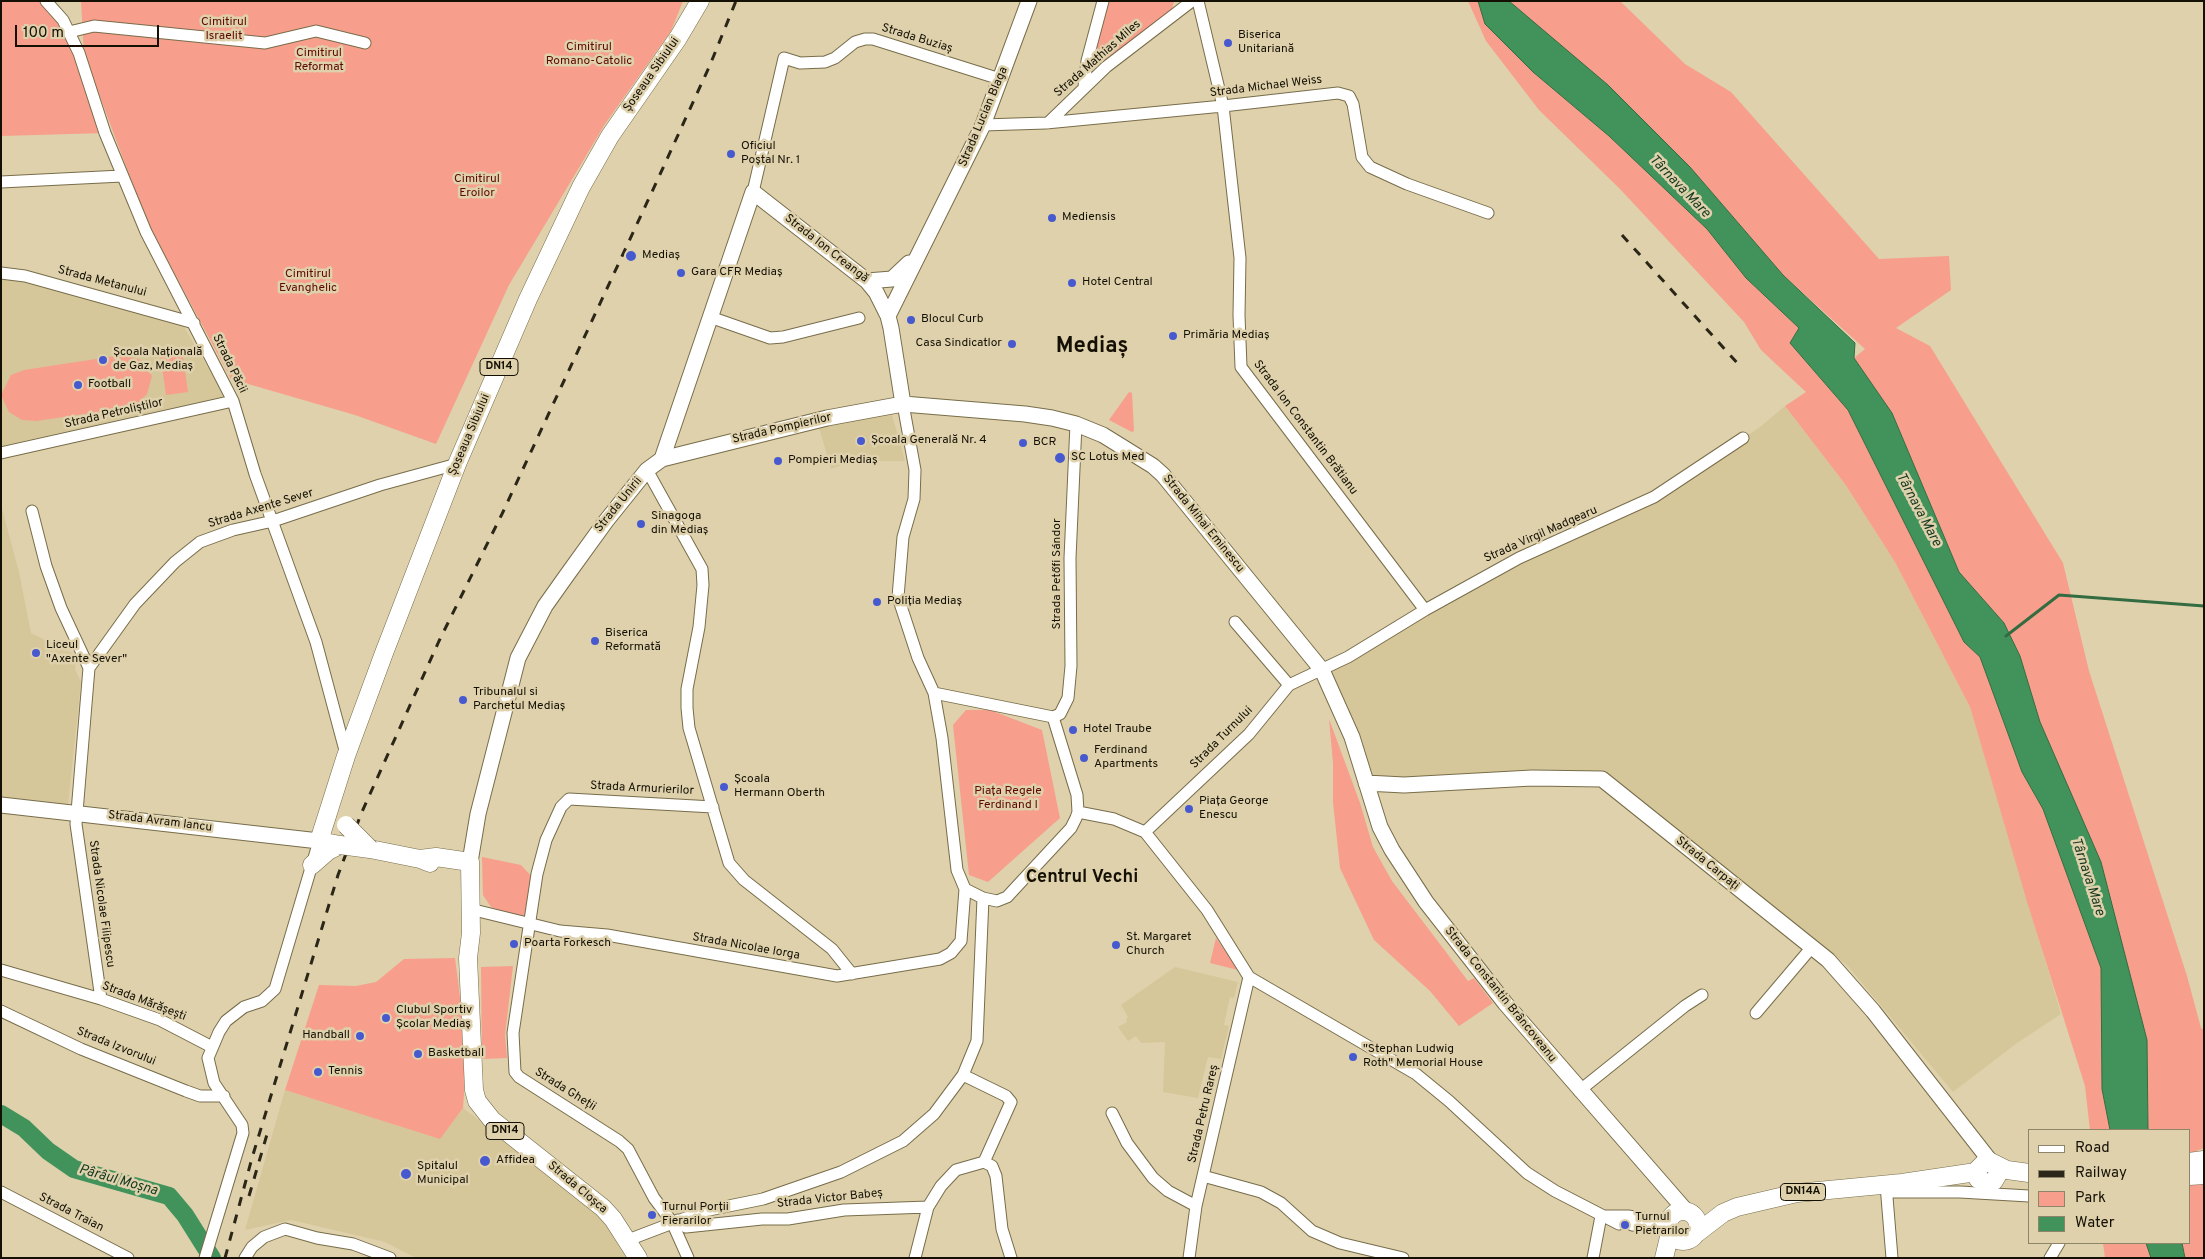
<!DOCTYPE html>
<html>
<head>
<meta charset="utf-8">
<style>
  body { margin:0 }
  #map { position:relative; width:2205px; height:1259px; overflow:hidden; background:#ded1ac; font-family:Overpass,sans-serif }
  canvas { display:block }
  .frame { position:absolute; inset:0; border:2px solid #141004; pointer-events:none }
  .legend { position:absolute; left:2028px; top:1129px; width:162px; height:115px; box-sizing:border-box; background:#ded1ac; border:1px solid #8d8469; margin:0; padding:6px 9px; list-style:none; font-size:15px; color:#141004 }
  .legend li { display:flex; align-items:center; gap:10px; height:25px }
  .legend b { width:25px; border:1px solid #8d8469 }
  .scale { position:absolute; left:15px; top:25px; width:144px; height:22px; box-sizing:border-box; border:2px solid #141004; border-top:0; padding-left:6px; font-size:15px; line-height:18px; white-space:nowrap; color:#141004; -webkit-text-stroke:4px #ded1ac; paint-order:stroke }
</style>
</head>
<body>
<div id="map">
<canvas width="2205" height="1259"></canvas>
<div class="frame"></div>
<ul class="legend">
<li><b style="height:6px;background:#fff"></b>Road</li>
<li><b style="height:6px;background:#2b2617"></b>Railway</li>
<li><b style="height:14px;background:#f89e8c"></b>Park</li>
<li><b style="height:14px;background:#41935b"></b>Water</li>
</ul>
<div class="scale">100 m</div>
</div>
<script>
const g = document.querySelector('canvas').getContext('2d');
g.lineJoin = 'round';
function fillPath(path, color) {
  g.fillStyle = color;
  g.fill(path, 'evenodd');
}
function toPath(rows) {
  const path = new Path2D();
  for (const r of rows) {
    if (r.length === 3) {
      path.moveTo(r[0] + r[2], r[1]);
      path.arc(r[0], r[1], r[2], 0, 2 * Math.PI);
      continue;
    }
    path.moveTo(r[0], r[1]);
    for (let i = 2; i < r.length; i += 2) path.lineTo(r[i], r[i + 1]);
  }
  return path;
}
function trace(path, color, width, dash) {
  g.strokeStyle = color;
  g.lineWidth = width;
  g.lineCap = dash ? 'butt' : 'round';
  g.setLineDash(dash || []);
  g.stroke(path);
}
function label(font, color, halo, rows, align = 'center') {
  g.font = font + ' Overpass,sans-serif';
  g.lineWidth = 5;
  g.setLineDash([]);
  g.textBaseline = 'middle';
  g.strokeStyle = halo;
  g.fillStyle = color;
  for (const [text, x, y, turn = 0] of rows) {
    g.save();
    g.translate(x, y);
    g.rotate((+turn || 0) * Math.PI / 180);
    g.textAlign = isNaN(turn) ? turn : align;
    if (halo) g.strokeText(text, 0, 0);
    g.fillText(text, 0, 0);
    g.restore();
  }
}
const built = toPath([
  [1,276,183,325,225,396,1,446],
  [1785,406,1845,484,1895,562,1970,707,2061,1014,2017,1043,1953,1092,1847,965,1602,779,1366,783,1322,670,1425,610,1620,514,1724,451,1760,427],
  [892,415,905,461,868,461,868,456,831,469,819,427],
  [1,505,19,572,31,633,76,655,75,669,81,682,68,805,1,798],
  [1175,967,1238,982,1234,998,1230,997,1224,1025,1229,1026,1221,1059,1208,1057,1198,1098,1163,1092,1165,1042,1141,1043,1136,1036,1128,1041,1118,1027,1127,1022,1126,1019,1128,1017,1121,1005],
  [285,1090,439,1138,463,1108,587,1202,625,1244,631,1258,416,1258,385,1242,291,1220,245,1230]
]);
const green = toPath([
  [1,1,46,1,62,20,105,133,1,136],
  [81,1,683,1,671,31,605,124,509,285,436,444,355,415,231,379,146,220,84,54],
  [1103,1,1174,1,1171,15,1106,67,1091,65],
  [1468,1,1478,1,1485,24,1533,72,1609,136,1707,229,1746,278,1799,328,1790,343,1848,410,1964,642,1980,657,2022,772,2043,809,2101,968,2102,1089,2110,1130,2090,1130,2085,1086,2028,905,1970,707,1895,562,1845,484,1785,406,1806,392,1761,350,1744,322,1620,189,1539,110,1486,41],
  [1509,1,1620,1,1685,64,1731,92,1879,259,1949,256,1951,290,1896,328,1930,346,2063,563,2089,671,2187,976,2201,1028,2204,1030,2204,1148,2189,1154,2189,1130,2148,1130,2147,1040,2040,722,2020,656,2004,623,1959,572,1892,413,1854,358,1865,349,1783,275,1690,167],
  [182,350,188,392,166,395,160,353],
  [122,355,141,360,152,376,147,394,134,407,36,421,22,420,9,412,1,395,11,375,24,370],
  [1129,392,1132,393,1134,431,1132,432,1109,420],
  [966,710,990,710,1042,730,1060,818,988,882,969,875,953,725],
  [1329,719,1360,803,1373,847,1392,881,1468,981,1474,978,1493,1003,1459,1026,1430,991,1374,940,1340,868,1333,802,1333,763],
  [482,857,521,865,534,879,528,921,491,907,483,895],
  [1216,938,1238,970,1210,963],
  [455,958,467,1051,463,1108,440,1139,285,1090,319,985,356,986,376,982,404,959],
  [513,966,505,1035,507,1058,482,1059,481,967],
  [2189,1181,2204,1183,2204,1258,2185,1258,2182,1243,2189,1243],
  [2103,1243,2146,1243,2151,1258,2105,1258]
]);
const water = toPath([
  [1478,1,1509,1,1608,85,1690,167,1783,275,1855,343,1854,358,1892,413,1959,572,2004,623,2020,656,2040,722,2101,862,2147,1040,2148,1130,2110,1130,2102,1089,2101,968,2043,809,2022,772,1980,657,1964,642,1848,410,1790,343,1799,328,1746,278,1707,229,1609,136,1533,72,1485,24,1478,1],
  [2146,1243,2182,1243,2185,1258,2151,1258,2146,1243]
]);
const stream = toPath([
  [2006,636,2059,595,2204,606]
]);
const river = toPath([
  [1,1114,24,1128,48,1151,74,1169,169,1196,185,1215,212,1258]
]);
const street = toPath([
  [46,1,63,20,79,53,105,133,146,232,233,401,255,474,316,642,346,754],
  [1198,1,1223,106,1240,258,1239,315,1241,367,1425,610],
  [69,32,94,26,265,43,316,31,365,43],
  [1084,87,1087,61,1103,1],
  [1048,123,1106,67,1192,1],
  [983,125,1046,123,1223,106,1338,93,1349,96,1353,104,1362,157,1370,167,1407,184,1488,213],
  [1,182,122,176],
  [753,192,784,58,800,63,825,62,835,58,855,42,865,39,873,39,1000,79],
  [1,273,25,276,194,323],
  [710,317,770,338,783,337,859,318],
  [903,404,915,470,914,499,903,537,898,597,918,658,934,693,942,738,957,870,965,889,983,898,997,901,1007,897,1071,828,1076,818,1078,812,1077,795,1053,717],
  [1,453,233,401],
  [647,470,702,569,703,585,699,627,687,689,687,708,689,728,729,863,744,880,832,949,852,974],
  [32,511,46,566,61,608,89,668],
  [1235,622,1289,685],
  [934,693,1053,717],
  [1053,717,1060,714,1068,698,1071,666,1070,558,1076,424],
  [1078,812,1114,819,1145,832,1207,910,1249,977,1416,1074,1449,1101,1527,1173,1555,1191,1619,1224],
  [1145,832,1249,734,1289,685,1348,657,1425,610,1519,558,1654,497,1743,438],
  [470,909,560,931,607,935,837,976,940,959,951,953,961,941,965,889],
  [1,970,101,999,160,1020,212,1047],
  [101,999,76,824,89,668,135,604,175,562,200,542,233,530,273,521,380,485,457,464],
  [1,1011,81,1049,186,1091,200,1096,224,1096],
  [1756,1013,1812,947],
  [963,1075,1006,1096,1011,1102,984,1162],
  [1579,1091,1685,1006,1702,995],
  [1112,1113,1127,1143,1153,1178,1168,1191,1196,1206],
  [984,1162,992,1166,996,1176,1002,1229,1011,1258],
  [1203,1176,1261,1192,1281,1203,1312,1231,1340,1243,1403,1258],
  [1886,1185,1892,1258],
  [1,1192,128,1258],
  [1888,1192,1960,1192,2029,1196],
  [1605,1216,1628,1216,1669,1222],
  [678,1220,686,1227,762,1219,788,1219,844,1210,928,1207],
  [1632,1225,1655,1227],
  [628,1240,704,1211,763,1199,841,1172,903,1141,934,1114,963,1075,977,1041,983,898],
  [205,1258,243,1133,242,1125,214,1083,208,1058,219,1032,226,1021,244,1007,262,1001,275,989,319,841],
  [245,1258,252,1247,264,1237,285,1229,317,1238,353,1244,390,1258],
  [688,1258,672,1222,654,1198,628,1149,619,1141,519,1077,515,1072,513,1033,537,874,546,840,561,807,569,799,713,807],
  [915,1258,928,1207,941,1186,956,1170,984,1162],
  [1189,1258,1196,1206,1249,977],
  [1593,1258,1601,1216],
  [2050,1258,2059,1243]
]);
const secondary = toPath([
  [867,281,892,279,909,263],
  [888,316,983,125,1029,1],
  [662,459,827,418,903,404,1025,414,1052,418,1076,424,1103,435,1153,466,1163,475,1322,670,1352,737,1380,827,1392,850,1426,902,1505,1003,1687,1212],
  [1366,783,1404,785,1532,778,1602,779,1828,960,1873,1011,1991,1162],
  [1,805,319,841],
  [470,862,478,814,518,658,545,606,567,575,606,521,647,470,662,459,753,192,867,281,876,292,888,316,891,328,903,404]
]);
const primary = toPath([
  [340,845,319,841,346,756,384,653,457,464,528,299,581,187,610,136,678,38,700,1],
  [370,849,420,859,430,863],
  [420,859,436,857,470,862,471,933,468,958,474,1090,477,1101,492,1120,603,1208,613,1219,638,1258],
  [312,865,328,851,340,845],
  [2189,1162,2204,1160],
  [1996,1167,1998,1174,1994,1181,1987,1183,1978,1179,1977,1170,1985,1162,1991,1162,2007,1170,2029,1173],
  [2189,1176,2204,1175],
  [1683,1226,15],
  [1697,1233,1723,1213,1737,1207,1797,1193,1902,1183,1976,1172],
  [1664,1258,1670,1233]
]);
const rail = toPath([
  [1622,235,1739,365],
  [249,1196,268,1131],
  [225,1258,252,1158,338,875,361,814,439,641,502,514,657,181,710,65,736,1]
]);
const primaryBridge = toPath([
  [346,825,370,849],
  [340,845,370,849]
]);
const markers = [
  [1228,43,5,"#4759ce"],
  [731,154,5,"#4759ce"],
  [1052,218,5,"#4759ce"],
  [631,256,6,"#4759ce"],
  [681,273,5,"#4759ce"],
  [1072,283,5,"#4759ce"],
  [911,320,5,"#4759ce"],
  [1173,336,5,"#4759ce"],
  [1012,344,5,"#4759ce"],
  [103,360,5,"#4759ce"],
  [78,385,5,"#4759ce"],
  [861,441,5,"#4759ce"],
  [1023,443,5,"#4759ce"],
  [1060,458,6,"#4759ce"],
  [778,461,5,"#4759ce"],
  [641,524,5,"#4759ce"],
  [877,602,5,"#4759ce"],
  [595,641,5,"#4759ce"],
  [36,653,5,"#4759ce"],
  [463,700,5,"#4759ce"],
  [1073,730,5,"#4759ce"],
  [1084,758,5,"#4759ce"],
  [724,787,5,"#4759ce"],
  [1189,809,5,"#4759ce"],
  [514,944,5,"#4759ce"],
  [1116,945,5,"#4759ce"],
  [386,1018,5,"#4759ce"],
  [360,1036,5,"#4759ce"],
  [418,1054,5,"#4759ce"],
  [1353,1057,5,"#4759ce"],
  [318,1072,5,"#4759ce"],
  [485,1161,6,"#4759ce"],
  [406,1174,6,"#4759ce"],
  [652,1215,5,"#4759ce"],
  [1625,1225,5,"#4759ce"]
];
const shields = [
  [499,367,38],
  [505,1131,38],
  [1803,1192,45]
];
const shieldNames = [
  ["DN14",499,367],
  ["DN14",505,1131],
  ["DN14A",1803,1192]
];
const parkNames = [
  ["Cimitirul",224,23],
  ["Israelit",224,37],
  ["Cimitirul",589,48],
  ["Romano-Catolic",589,62],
  ["Cimitirul",319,54],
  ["Reformat",319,68],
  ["Cimitirul",477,180],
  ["Eroilor",477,194],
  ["Cimitirul",308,275],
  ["Evanghelic",308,289],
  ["Piața Regele",1008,792],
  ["Ferdinand I",1008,806]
];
const poiNames = [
  ["Biserica",1238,36],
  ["Unitariană",1238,50],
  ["Oficiul",741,147],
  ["Poștal Nr. 1",741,161],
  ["Mediensis",1062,218],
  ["Mediaș",642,256],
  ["Gara CFR Mediaș",691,273],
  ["Hotel Central",1082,283],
  ["Blocul Curb",921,320],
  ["Primăria Mediaș",1183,336],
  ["Casa Sindicatlor",1002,344,"right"],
  ["Școala Națională",113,353],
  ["de Gaz, Mediaș",113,367],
  ["Football",88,385],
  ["Școala Generală Nr. 4",871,441],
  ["BCR",1033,443],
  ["SC Lotus Med",1071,458],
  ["Pompieri Mediaș",788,461],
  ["Sinagoga",651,517],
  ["din Mediaș",651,531],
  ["Poliția Mediaș",887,602],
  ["Biserica",605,634],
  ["Reformată",605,648],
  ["Liceul",46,646],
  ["\"Axente Sever\"",46,660],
  ["Tribunalul si",473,693],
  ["Parchetul Mediaș",473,707],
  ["Hotel Traube",1083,730],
  ["Ferdinand",1094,751],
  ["Apartments",1094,765],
  ["Școala",734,780],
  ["Hermann Oberth",734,794],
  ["Piața George",1199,802],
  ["Enescu",1199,816],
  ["St. Margaret",1126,938],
  ["Church",1126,952],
  ["Poarta Forkesch",524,944],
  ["Clubul Sportiv",396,1011],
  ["Școlar Mediaș",396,1025],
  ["Handball",350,1036,"right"],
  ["\"Stephan Ludwig",1363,1050],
  ["Roth\" Memorial House",1363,1064],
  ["Basketball",428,1054],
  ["Tennis",328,1072],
  ["Affidea",496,1161],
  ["Spitalul",417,1167],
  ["Municipal",417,1181],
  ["Turnul Porții",662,1208],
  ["Fierarilor",662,1222],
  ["Turnul",1635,1218],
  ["Pietrarilor",1635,1232]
];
const streetNames = [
  ["Strada Buziaș",917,39,17],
  ["Strada Mathias Miles",1098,59,-41],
  ["Șoseaua Sibiului",652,75,-55],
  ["Strada Michael Weiss",1266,87,-7],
  ["Strada Lucian Blaga",984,117,-67],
  ["Strada Ion Creangă",826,249,38],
  ["Strada Metanului",102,282,15],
  ["Strada Păcii",229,364,64],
  ["Strada Petroliștilor",114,414,-13],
  ["Strada Ion Constantin Brătianu",1305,428,53],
  ["Strada Pompierilor",782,429,-13],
  ["Șoseaua Sibiului",470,435,-67],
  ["Strada Unirii",619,505,-51],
  ["Strada Axente Sever",261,509,-17],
  ["Strada Mihai Eminescu",1203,524,51],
  ["Strada Virgil Madgearu",1541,535,-24],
  ["Strada Petőfi Sándor",1058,574,-90],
  ["Strada Turnului",1222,738,-45],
  ["Strada Armurierilor",642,789,3],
  ["Strada Avram Iancu",160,822,7],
  ["Strada Carpați",1707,864,39],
  ["Strada Nicolae Filipescu",101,904,82],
  ["Strada Nicolae Iorga",746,947,10],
  ["Strada Constantin Brâncoveanu",1500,995,51],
  ["Strada Mărășești",144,1002,21],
  ["Strada Izvorului",116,1047,22],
  ["Strada Gheții",565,1090,32],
  ["Strada Petru Rareș",1204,1114,-77],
  ["Strada Cloșca",577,1188,40],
  ["Strada Victor Babeș",830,1199,-6],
  ["Strada Traian",71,1213,27]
];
const waterNames = [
  ["Târnava Mare",1679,187,46],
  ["Târnava Mare",1918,510,62],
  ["Târnava Mare",2087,877,72],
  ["Pârâul Moșna",118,1181,16]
];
const districtNames = [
  ["Centrul Vechi",1082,878]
];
const townNames = [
  ["Mediaș",1092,348]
];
fillPath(built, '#d6c79a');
fillPath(green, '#f89e8c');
fillPath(water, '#41935b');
trace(water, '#346c41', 1);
trace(stream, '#346c41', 3);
trace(river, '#41935b', 18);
trace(street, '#786d4a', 13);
trace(secondary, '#786d4a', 17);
trace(primary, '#786d4a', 19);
trace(street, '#fff', 11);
trace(secondary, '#fff', 15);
trace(primary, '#fff', 18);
trace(rail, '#2b2617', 3, [9, 9]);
trace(primaryBridge, '#786d4a', 19, []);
trace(primaryBridge, '#fff', 18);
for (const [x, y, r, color] of markers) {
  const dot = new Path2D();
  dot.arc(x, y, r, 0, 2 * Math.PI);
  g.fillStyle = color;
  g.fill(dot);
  trace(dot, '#ded1ac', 2);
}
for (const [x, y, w] of shields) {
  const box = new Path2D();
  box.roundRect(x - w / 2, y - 8.5, w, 17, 4);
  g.fillStyle = '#ded1ac';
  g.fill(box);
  trace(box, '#141004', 1);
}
label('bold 11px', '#141004', null, shieldNames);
label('12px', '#5d0900', '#ded1ac', parkNames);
label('12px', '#141004', '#ded1ac', poiNames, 'left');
label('12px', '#141004', '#ded1ac', streetNames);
label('italic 14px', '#153720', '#ded1ac', waterNames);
label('bold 18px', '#141004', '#ded1ac', districtNames);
label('bold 22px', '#141004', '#ded1ac', townNames);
</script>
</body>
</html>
